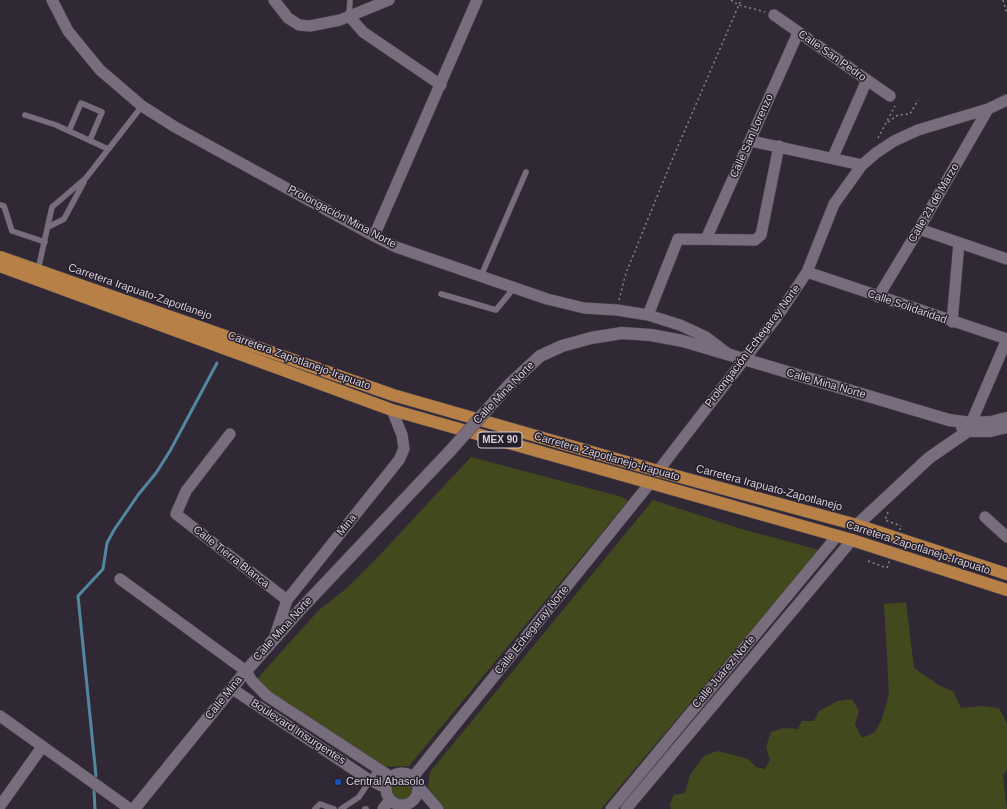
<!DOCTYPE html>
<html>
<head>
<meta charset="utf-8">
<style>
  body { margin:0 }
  canvas { display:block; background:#302835 }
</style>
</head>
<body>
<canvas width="1007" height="809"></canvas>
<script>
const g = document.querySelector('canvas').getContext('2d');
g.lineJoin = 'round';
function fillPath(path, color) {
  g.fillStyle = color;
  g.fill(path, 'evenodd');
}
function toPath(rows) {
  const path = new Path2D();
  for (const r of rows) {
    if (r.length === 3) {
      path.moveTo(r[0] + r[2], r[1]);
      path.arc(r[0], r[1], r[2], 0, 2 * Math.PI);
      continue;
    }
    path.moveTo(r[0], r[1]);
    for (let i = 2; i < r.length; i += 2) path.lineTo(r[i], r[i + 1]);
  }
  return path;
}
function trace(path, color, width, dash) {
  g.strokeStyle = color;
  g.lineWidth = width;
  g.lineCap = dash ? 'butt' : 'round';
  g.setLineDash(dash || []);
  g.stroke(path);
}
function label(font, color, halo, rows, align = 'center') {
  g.font = font + ' Helvetica,sans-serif';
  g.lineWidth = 3;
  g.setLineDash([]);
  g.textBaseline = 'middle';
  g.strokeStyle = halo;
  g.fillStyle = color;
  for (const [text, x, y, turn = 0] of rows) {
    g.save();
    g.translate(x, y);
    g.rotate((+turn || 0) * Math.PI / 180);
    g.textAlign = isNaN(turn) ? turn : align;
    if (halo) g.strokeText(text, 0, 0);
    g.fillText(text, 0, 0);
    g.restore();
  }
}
const green = toPath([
  [471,457,622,497,627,500,627,502,409,766,384,767,255,682,256,680,319,610,347,588,377,558],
  [653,500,738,528,819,550,601,809,445,809,428,788,430,772],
  [906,602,914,668,940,686,953,691,961,708,982,706,999,708,1007,723,1007,770,1003,775,1007,809,671,809,670,804,674,795,685,793,690,775,704,756,717,751,734,755,748,759,756,767,765,769,770,760,766,747,771,732,783,728,798,729,802,721,814,721,819,711,838,701,852,699,859,711,855,724,862,738,875,732,882,719,889,693,884,604],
  [402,789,13]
]);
const stream = toPath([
  [96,776,78,596,103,569,107,543,114,530,138,495,156,473,170,451,217,363],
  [94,790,95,809]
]);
const path = toPath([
  [731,0,739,5,765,12],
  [1003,0,1007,13],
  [888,122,898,115,910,114,918,100],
  [878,138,895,106],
  [619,300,626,273,672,160,741,0],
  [888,512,885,520,901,526],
  [868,561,887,568]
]);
const lane = toPath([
  [349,16,350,0],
  [25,115,56,125,108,149],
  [69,131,81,103,102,112,90,140],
  [0,205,4,206,12,231,45,242],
  [48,227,64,219,84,182],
  [38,270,52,207,86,178,142,106],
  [481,276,526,172],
  [441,294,496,310,514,288],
  [315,809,320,804,334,809],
  [341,809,359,797,378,768],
  [365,809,366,809]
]);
const street = toPath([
  [52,0,68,31,100,70,142,106,175,127,374,236,396,247,547,299,584,308,617,310,648,315,680,325,706,337,727,353],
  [274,0,288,18,299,25,310,26,340,20,389,0],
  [774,15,890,96],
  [349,16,363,32,441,85],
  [751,141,862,165],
  [833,157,867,80],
  [919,229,1007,259],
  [374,236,477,0],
  [706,239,798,33],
  [807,272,1007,339],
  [878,297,919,229,988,109],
  [648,315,678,239,755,240,761,235,779,146],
  [952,322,959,243],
  [971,423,1007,339],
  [230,434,186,491,176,514,287,600],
  [658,471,777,317,807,272,834,204,862,165,876,153,894,141,918,130,988,109,1007,100],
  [985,517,1007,537],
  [120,579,246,671,252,681,267,696,391,777],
  [274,639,287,600,399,460,404,449,402,435,392,410],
  [231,688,368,779,386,788],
  [0,716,130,809],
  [402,789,16],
  [413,777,651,482],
  [418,786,438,809],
  [0,806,42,747],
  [383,809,390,800],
  [611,809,837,536],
  [626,809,852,540]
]);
const secondary = toPath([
  [510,384,540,356,562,346,591,338,622,333,651,335,683,341,949,420,971,423,991,422,1007,418],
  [962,427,968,431,990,431,1007,427],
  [857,525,929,458,968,431,971,423],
  [134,809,246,671,298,612,450,451]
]);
const highway = toPath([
  [0,257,393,395,658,471,857,525,1007,574],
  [0,266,392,410,852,540,1007,590]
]);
const pathBridge = toPath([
  [887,568,901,526]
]);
const secondaryBridge = toPath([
  [450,451,510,384]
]);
const markers = [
  [338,782,4,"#1a4fb4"]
];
const shields = [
  [500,440,44]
];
const shieldNames = [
  ["MEX 90",500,440]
];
const streetNames = [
  ["Calle San Pedro",832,56,35],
  ["Calle San Lorenzo",752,136,-66],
  ["Calle 21 de Marzo",934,203,-60],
  ["Prolongación Mina Norte",342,217,28],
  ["Carretera Irapuato-Zapotlanejo",140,292,19],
  ["Calle Solidaridad",907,307,19],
  ["Prolongación Echegaray Norte",753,346,-53],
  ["Carretera Zapotlanejo-Irapuato",299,361,20],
  ["Calle Mina Norte",826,384,16],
  ["Calle Mina Norte",504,393,-46],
  ["Carretera Zapotlanejo-Irapuato",607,457,16],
  ["Carretera Irapuato-Zapotlanejo",769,488,15],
  ["Mina",347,525,-51],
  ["Carretera Zapotlanejo-Irapuato",918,548,18],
  ["Calle Tierra Blanca",231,557,38],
  ["Calle Mina Norte",283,629,-48],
  ["Calle Echegaray Norte",532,630,-51],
  ["Calle Juárez Norte",724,672,-50],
  ["Calle Mina",224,698,-51],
  ["Boulevard Insurgentes",298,732,33]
];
const poiNames = [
  ["Central Abasolo",346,782]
];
fillPath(green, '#42491c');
trace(stream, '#52889f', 3);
trace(lane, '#4d4551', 6);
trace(street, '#4d4551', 12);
trace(secondary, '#4d4551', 13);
trace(highway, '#4d4551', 13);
trace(path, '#89828d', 1.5, [2, 3]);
trace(lane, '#776d7d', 5.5);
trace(street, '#776d7d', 11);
trace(secondary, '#776d7d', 12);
trace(highway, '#b68047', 12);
trace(secondaryBridge, '#4d4551', 13, []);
trace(pathBridge, '#89828d', 1.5, [2, 3]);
trace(secondaryBridge, '#776d7d', 12);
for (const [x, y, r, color] of markers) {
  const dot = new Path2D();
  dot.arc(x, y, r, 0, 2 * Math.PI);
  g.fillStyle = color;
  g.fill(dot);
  trace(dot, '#261e2b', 1.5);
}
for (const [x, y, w] of shields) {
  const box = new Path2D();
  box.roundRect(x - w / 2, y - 8, w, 16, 3);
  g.fillStyle = '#261e2b';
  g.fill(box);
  trace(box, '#d5cfd8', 1);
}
label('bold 10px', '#d5cfd8', null, shieldNames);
label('11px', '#d5cfd8', '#261e2b', streetNames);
label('11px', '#d5cfd8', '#261e2b', poiNames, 'left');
</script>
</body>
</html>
